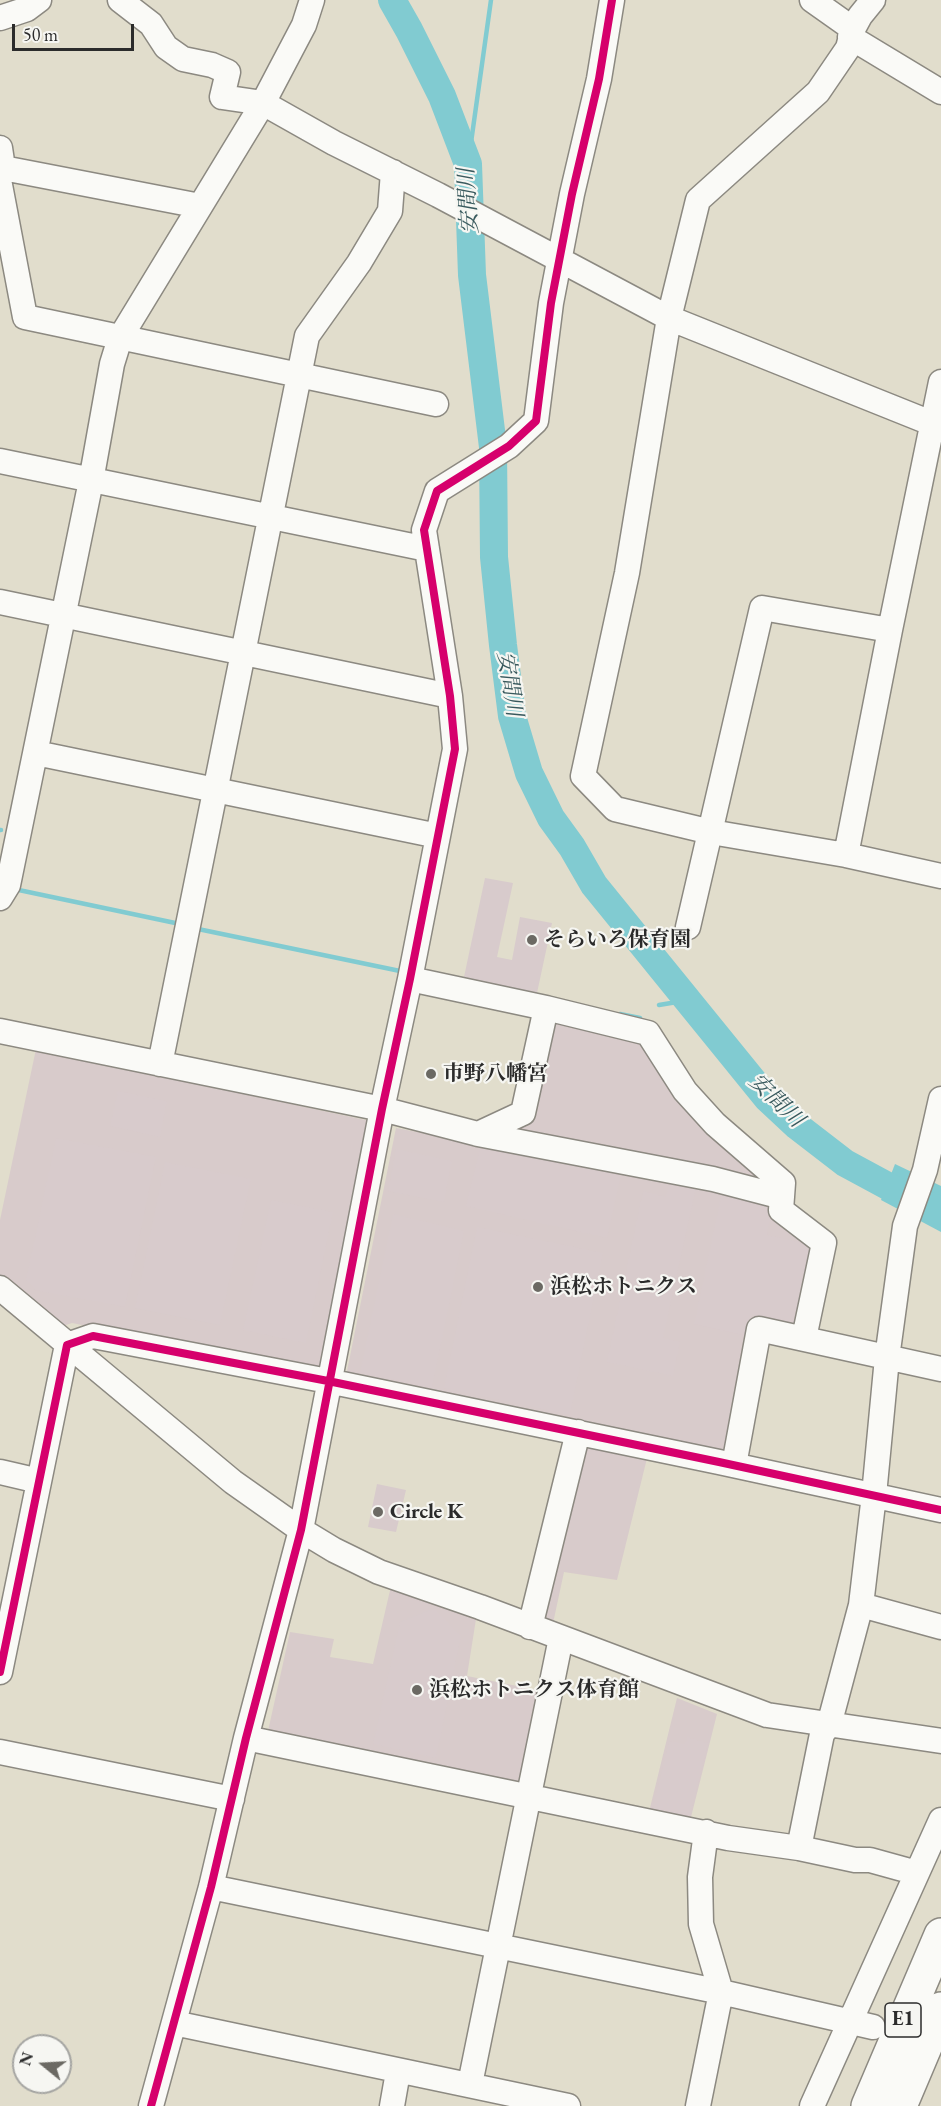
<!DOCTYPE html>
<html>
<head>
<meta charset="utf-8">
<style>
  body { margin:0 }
  #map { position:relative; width:941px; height:2106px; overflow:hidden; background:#e1ddcc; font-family:"EB Garamond",serif }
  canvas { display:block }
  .north { position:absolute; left:12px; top:2034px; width:60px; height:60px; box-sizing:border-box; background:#f6f6f2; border:2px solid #a5a5a2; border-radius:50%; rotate:288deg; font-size:16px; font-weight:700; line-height:24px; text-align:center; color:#2b2b2b }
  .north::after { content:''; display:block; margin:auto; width:21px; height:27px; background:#6b6963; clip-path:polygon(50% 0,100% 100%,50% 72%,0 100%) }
  .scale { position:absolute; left:12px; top:24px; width:122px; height:27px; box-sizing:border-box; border:3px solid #2b2b2b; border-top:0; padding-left:8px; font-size:18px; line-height:21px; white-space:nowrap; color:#2b2b2b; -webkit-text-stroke:4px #f6f6f2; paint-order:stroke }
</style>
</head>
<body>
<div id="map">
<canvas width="941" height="2106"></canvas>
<div class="north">N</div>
<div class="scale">50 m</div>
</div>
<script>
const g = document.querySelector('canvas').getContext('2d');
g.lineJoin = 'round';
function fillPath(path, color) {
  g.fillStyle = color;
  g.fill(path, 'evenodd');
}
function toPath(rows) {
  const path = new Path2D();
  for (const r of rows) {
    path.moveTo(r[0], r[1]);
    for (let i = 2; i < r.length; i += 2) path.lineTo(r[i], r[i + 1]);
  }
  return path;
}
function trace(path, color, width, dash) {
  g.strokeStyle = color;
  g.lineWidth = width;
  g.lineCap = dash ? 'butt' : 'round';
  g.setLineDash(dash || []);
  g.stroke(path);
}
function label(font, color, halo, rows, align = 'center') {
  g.font = font + ' "EB Garamond","Noto Serif JP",serif';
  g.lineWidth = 4.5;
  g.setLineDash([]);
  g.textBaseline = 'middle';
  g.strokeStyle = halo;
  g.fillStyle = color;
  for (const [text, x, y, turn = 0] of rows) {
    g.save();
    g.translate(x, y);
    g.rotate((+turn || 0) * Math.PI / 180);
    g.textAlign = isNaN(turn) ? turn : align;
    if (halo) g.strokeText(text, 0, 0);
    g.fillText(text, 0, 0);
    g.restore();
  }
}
const industrial = toPath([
  [551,1020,642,1038,778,1186,817,1244,799,1331,756,1324,726,1457,651,1442,617,1580,564,1572,552,1628,525,1619,574,1424,346,1376,396,1128,475,1143,533,1114],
  [36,1049,370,1121,320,1372,72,1323,63,1326,0,1276,0,1220],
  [391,1586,476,1619,467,1676,547,1692,526,1789,268,1731,290,1632,334,1639,330,1657,373,1664],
  [677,1698,717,1714,689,1825,648,1816]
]);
const water = toPath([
  [895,1164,941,1186,941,1232,881,1200]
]);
const stream = toPath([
  [468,164,491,0],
  [0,830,1,830],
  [14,889,180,924],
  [198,929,400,971],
  [659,1005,689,1000],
  [620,1014,640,1018]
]);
const river = toPath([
  [392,0,409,30,442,96,468,164,472,275,493,447,494,557,503,645,512,716,529,773,551,818,572,847,594,885,767,1098,797,1126,845,1163,908,1197,941,1211]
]);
const building = toPath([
  [485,878,513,883,497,957,512,960,520,917,552,923,537,993,464,977],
  [118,1091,167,1101,160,1137,110,1126],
  [56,1138,156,1157,125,1307,35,1290,26,1280],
  [481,1146,621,1175,607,1238,466,1206],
  [396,1149,452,1161,444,1202,388,1191],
  [165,1162,251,1179,220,1325,135,1308],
  [669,1181,696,1188,663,1338,680,1342,673,1376,607,1362,643,1191,666,1197],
  [722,1192,773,1203,767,1235,813,1245,795,1323,752,1315,747,1336,694,1324],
  [271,1200,333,1212,306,1343,243,1330],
  [393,1214,464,1231,432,1388,360,1373],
  [477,1227,603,1253,570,1415,444,1388],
  [377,1484,406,1490,396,1532,368,1527],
  [435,1608,461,1636,436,1758,373,1744,400,1622],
  [687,1737,708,1743,689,1821,652,1811,669,1741,685,1744]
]);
const minor = toPath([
  [120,0,151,24,166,47,183,59,212,65,228,72,222,97,263,103,334,143,438,195,669,318,941,427],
  [812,0,853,29],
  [873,0,860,16,853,29,848,48,818,92,698,200,669,318,627,573,583,776,615,809,711,832,846,855,941,876],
  [0,18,27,9,39,0],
  [850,37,941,92],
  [0,148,3,168,200,206],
  [0,185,25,317,436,404],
  [0,461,427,549],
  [0,602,450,696],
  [36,753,438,836],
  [846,855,890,630,941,382],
  [0,898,8,885,91,481,112,364,120,338,263,103,304,25,312,0],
  [688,927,762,608,890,630],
  [410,979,546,1008,648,1033,685,1091,715,1124,783,1183,781,1210,824,1243,804,1338],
  [0,1031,382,1109,478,1134,523,1113,546,1008],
  [160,1064,307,336,359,263,390,211,393,172],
  [478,1134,713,1179,782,1197],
  [0,1288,233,1482,301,1530,334,1550,379,1572,480,1607,767,1715,941,1741],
  [734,1465,759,1329,941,1369],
  [0,1472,39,1481],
  [861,1605,941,1627],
  [530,1627,578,1432],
  [0,1672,67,1345,93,1336,328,1381,719,1462,941,1510],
  [246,1738,728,1838,799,1848,855,1860,870,1860,917,1873],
  [0,1752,232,1799],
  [799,1848,822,1734,829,1725,861,1605,874,1495,887,1358,905,1226,925,1170,941,1099],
  [211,1887,721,1992,873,2027],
  [174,2023,568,2106],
  [470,2084,561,1638],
  [151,2106,211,1887,246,1738,301,1530,382,1109,410,979,455,749,450,696,424,530,437,491,509,446,536,421,551,303,572,194,599,79,612,0],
  [392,2106,398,2072],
  [698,2106,721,1992,701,1924,700,1877,706,1832],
  [812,2106,941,1820]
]);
const highway = toPath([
  [868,2106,941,1935],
  [900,2106,941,2009]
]);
const cycleway = toPath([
  [0,1672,67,1345,93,1336,328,1381,719,1462,941,1510],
  [151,2106,211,1887,246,1738,301,1530,382,1109,410,979,455,749,450,696,424,530,437,491,509,446,536,421,551,303,572,194,599,79,612,0]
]);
const markers = [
  [532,940,6,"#6b6963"],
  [431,1074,6,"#6b6963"],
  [538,1287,6,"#6b6963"],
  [378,1512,6,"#6b6963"],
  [417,1690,6,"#6b6963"]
];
const shields = [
  [903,2020,36]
];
const shieldNames = [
  ["E1",903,2020]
];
const poiNames = [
  ["そらいろ保育園",544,940],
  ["市野八幡宮",443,1074],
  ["浜松ホトニクス",550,1287],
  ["Circle K",390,1512],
  ["浜松ホトニクス体育館",429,1690]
];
const waterNames = [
  ["安間川",469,201,-94],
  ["安間川",509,684,81],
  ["安間川",776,1101,44]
];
fillPath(industrial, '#d8cbcb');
fillPath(water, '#81cbd1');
trace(stream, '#81cbd1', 4.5);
trace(river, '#81cbd1', 28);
fillPath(building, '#d8cbcc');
trace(minor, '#8c8981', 27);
trace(highway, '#8c8981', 36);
trace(minor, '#fafaf7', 24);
trace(highway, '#fafaf7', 33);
trace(cycleway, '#d6006c', 8);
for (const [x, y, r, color] of markers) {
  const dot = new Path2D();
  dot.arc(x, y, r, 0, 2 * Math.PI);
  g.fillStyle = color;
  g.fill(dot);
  trace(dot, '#f6f6f2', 2);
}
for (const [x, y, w] of shields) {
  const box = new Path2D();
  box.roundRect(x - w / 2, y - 17, w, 34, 4.5);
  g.fillStyle = '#f6f6f2';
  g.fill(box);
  trace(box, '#2b2b2b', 1.5);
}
label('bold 20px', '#2b2b2b', null, shieldNames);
label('bold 21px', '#2b2b2b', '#f6f6f2', poiNames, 'left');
label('italic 22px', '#38595d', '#f6f6f2', waterNames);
</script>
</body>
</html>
